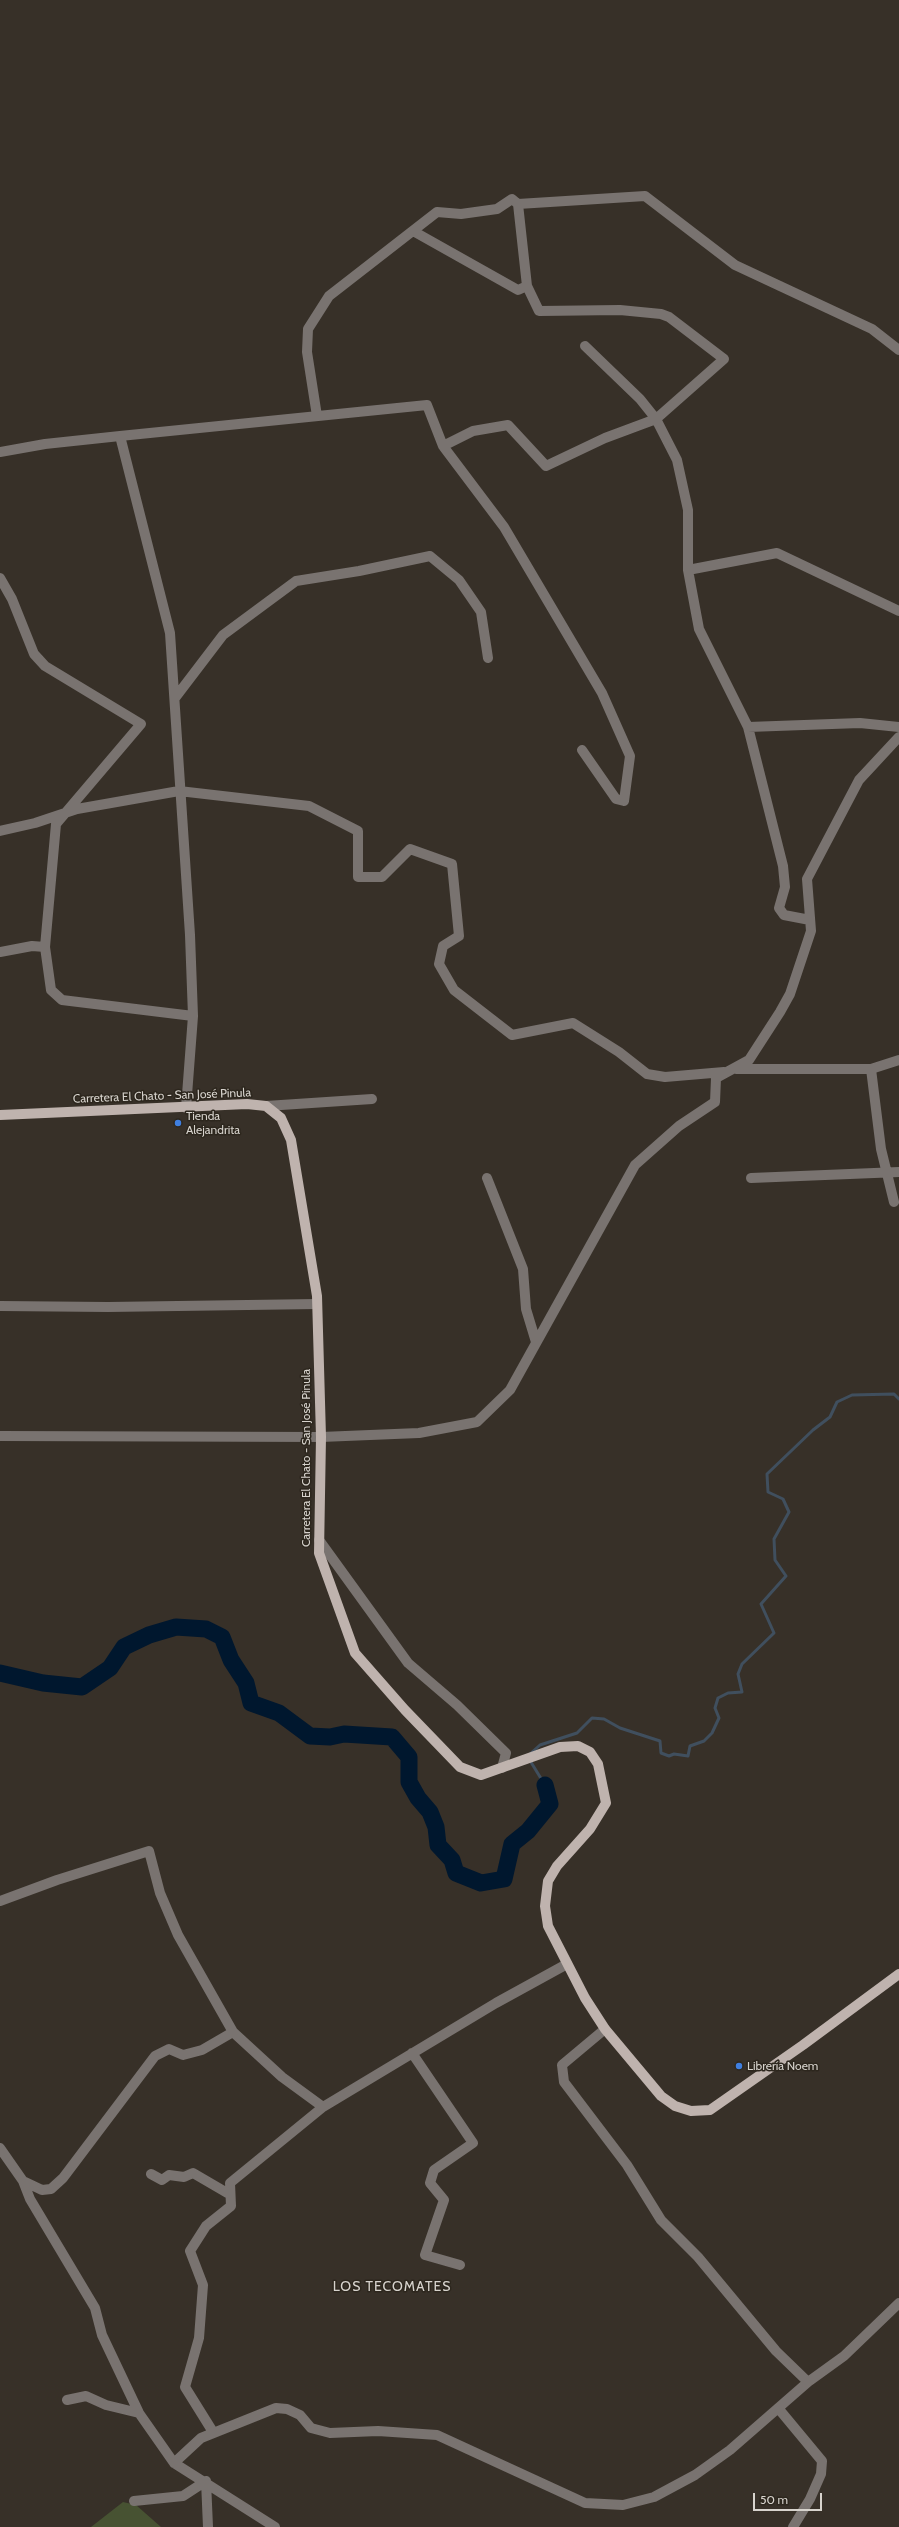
<!DOCTYPE html>
<html>
<head>
<meta charset="utf-8">
<style>
  body { margin:0 }
  #map { position:relative; width:899px; height:2527px; overflow:hidden; background:#373028; font-family:Cabin,sans-serif }
  canvas { display:block }
  .scale { position:absolute; left:753px; top:2493px; width:69px; height:18px; box-sizing:border-box; border:2px solid #d7d3cd; border-top:0; padding-left:5px; font-size:12px; line-height:14px; white-space:nowrap; color:#d7d3cd; -webkit-text-stroke:3px #2d271e; paint-order:stroke }
</style>
</head>
<body>
<div id="map">
<canvas width="899" height="2527"></canvas>
<div class="scale">50 m</div>
</div>
<script>
const g = document.querySelector('canvas').getContext('2d');
g.lineJoin = 'round';
function fillPath(path, color) {
  g.fillStyle = color;
  g.fill(path, 'evenodd');
}
function toPath(rows) {
  const path = new Path2D();
  for (const r of rows) {
    path.moveTo(r[0], r[1]);
    for (let i = 2; i < r.length; i += 2) path.lineTo(r[i], r[i + 1]);
  }
  return path;
}
function trace(path, color, width, dash) {
  g.strokeStyle = color;
  g.lineWidth = width;
  g.lineCap = dash ? 'butt' : 'round';
  g.setLineDash(dash || []);
  g.stroke(path);
}
function label(font, color, halo, rows, align = 'center') {
  g.font = font + ' Cabin,sans-serif';
  g.lineWidth = 3;
  g.setLineDash([]);
  g.textBaseline = 'middle';
  g.strokeStyle = halo;
  g.fillStyle = color;
  for (const [text, x, y, turn = 0] of rows) {
    g.save();
    g.translate(x, y);
    g.rotate((+turn || 0) * Math.PI / 180);
    g.textAlign = isNaN(turn) ? turn : align;
    if (halo) g.strokeText(text, 0, 0);
    g.fillText(text, 0, 0);
    g.restore();
  }
}
const green = toPath([
  [123,2502,136,2505,161,2527,91,2527]
]);
const stream = toPath([
  [530,1754,540,1745,577,1733,592,1718,604,1719,620,1728,660,1741,661,1753,669,1756,674,1754,688,1756,690,1746,704,1741,712,1733,719,1718,715,1708,718,1698,728,1693,742,1692,738,1674,742,1664,774,1633,761,1604,786,1576,775,1560,774,1539,789,1512,783,1499,768,1492,767,1474,813,1430,830,1417,837,1402,852,1395,894,1394,899,1399],
  [529,1759,545,1785]
]);
const river = toPath([
  [0,1673,43,1683,82,1687,110,1668,124,1647,149,1635,176,1627,206,1629,222,1637,231,1660,246,1683,251,1703,279,1713,310,1736,330,1737,344,1734,392,1737,409,1757,409,1782,418,1798,430,1812,436,1827,438,1845,452,1860,456,1873,481,1883,504,1879,512,1844,528,1831,550,1804,545,1785]
]);
const minor = toPath([
  [413,231,518,290,527,286],
  [585,346,640,399,656,419,677,460,688,510,688,570,699,629,748,727,783,866,785,887,779,908,784,915,810,920],
  [317,416,307,352,308,329,329,296,437,212,461,214,497,209,512,199,518,204,645,196,735,265,872,329,899,350],
  [120,436,427,405,443,446,473,431,508,425,546,466,605,438,656,419,724,359,669,317,661,314,620,310,539,311,527,286,518,204],
  [443,446,504,527,602,693,630,756,624,801,616,799,582,750],
  [0,452,45,444,120,436,170,633,190,935,193,1016,186,1108],
  [688,570,777,553,899,611],
  [0,578,12,599,34,654,45,666,141,724,56,824,45,947],
  [175,698,223,635,296,581,359,571,430,556,459,580,481,612,488,658],
  [748,727,860,723,899,727],
  [0,831,35,823,77,809,179,791,309,806,358,831,358,877,382,877,410,849,452,864,459,936,443,946,439,964,454,990,512,1035,573,1023,619,1052,647,1074,665,1077,724,1072],
  [0,952,32,946,45,947,51,990,62,1000,193,1016],
  [736,1069,871,1069,881,1149,894,1202],
  [871,1069,899,1060],
  [266,1106,372,1099],
  [487,1178,523,1269,526,1309,536,1342],
  [751,1178,899,1172],
  [0,1306,108,1307,317,1304],
  [0,1436,321,1437,419,1433,477,1422,510,1390,635,1165,679,1126,715,1102,716,1078,749,1060,780,1012,790,994,811,931,807,879,859,780,899,737],
  [319,1540,408,1663,457,1705,506,1753,502,1768],
  [0,1901,57,1880,149,1851,160,1893,178,1935,233,2032,282,2077,323,2107],
  [605,2029,562,2065,564,2082,627,2165,661,2220,698,2257,776,2351,808,2382],
  [412,2053,473,2143,434,2170,430,2183,444,2200,425,2255,460,2265],
  [0,2148,23,2181,30,2199,95,2308,102,2335,139,2413,174,2463,275,2527],
  [151,2174,162,2180,169,2175,184,2177,193,2173,229,2194],
  [23,2181,42,2190,51,2189,63,2178,155,2056,169,2049,183,2055,202,2050,233,2032],
  [67,2400,86,2396,106,2405,139,2413],
  [778,2408,822,2461,821,2474,810,2499,793,2527],
  [213,2432,185,2387,199,2338,203,2285,190,2251,206,2226,231,2206,230,2183,323,2107,496,2003,567,1964],
  [174,2463,201,2438,276,2408,287,2409,300,2415,311,2428,330,2433,378,2431,437,2435,585,2503,623,2505,654,2497,695,2475,730,2450,808,2382,844,2356,899,2303],
  [206,2481,208,2527],
  [134,2501,183,2496,206,2481]
]);
const major = toPath([
  [0,1115,247,1104,266,1106,281,1118,291,1140,317,1296,321,1437,319,1553,355,1653,405,1710,460,1767,481,1775,560,1747,578,1746,590,1752,598,1764,606,1803,590,1829,557,1866,548,1881,545,1906,548,1926,585,1998,605,2029,661,2096,675,2106,691,2111,710,2110,803,2045,899,1974]
]);
const markers = [
  [178,1123,4,"#3f7fe0"],
  [739,2066,4,"#3f7fe0"]
];
const streetNames = [
  ["Carretera El Chato - San José Pinula",162,1096,-2],
  ["Carretera El Chato - San José Pinula",306,1458,-90]
];
const poiNames = [
  ["Tienda",186,1116],
  ["Alejandrita",186,1130],
  ["Librería Noem",747,2066]
];
const quarterNames = [
  ["LOS TECOMATES",392,2287]
];
fillPath(green, '#475232');
trace(stream, '#404f5e', 3);
trace(river, '#00172e', 17);
trace(minor, '#797370', 10);
trace(major, '#bfb3ae', 10);
for (const [x, y, r, color] of markers) {
  const dot = new Path2D();
  dot.arc(x, y, r, 0, 2 * Math.PI);
  g.fillStyle = color;
  g.fill(dot);
  trace(dot, '#2d271e', 1.5);
}
label('12px', '#d7d3cd', '#2d271e', streetNames);
label('12px', '#d7d3cd', '#2d271e', poiNames, 'left');
g.letterSpacing = '1px';
label('14px', '#d7d3cd', '#2d271e', quarterNames);
g.letterSpacing = '0px';
</script>
</body>
</html>
